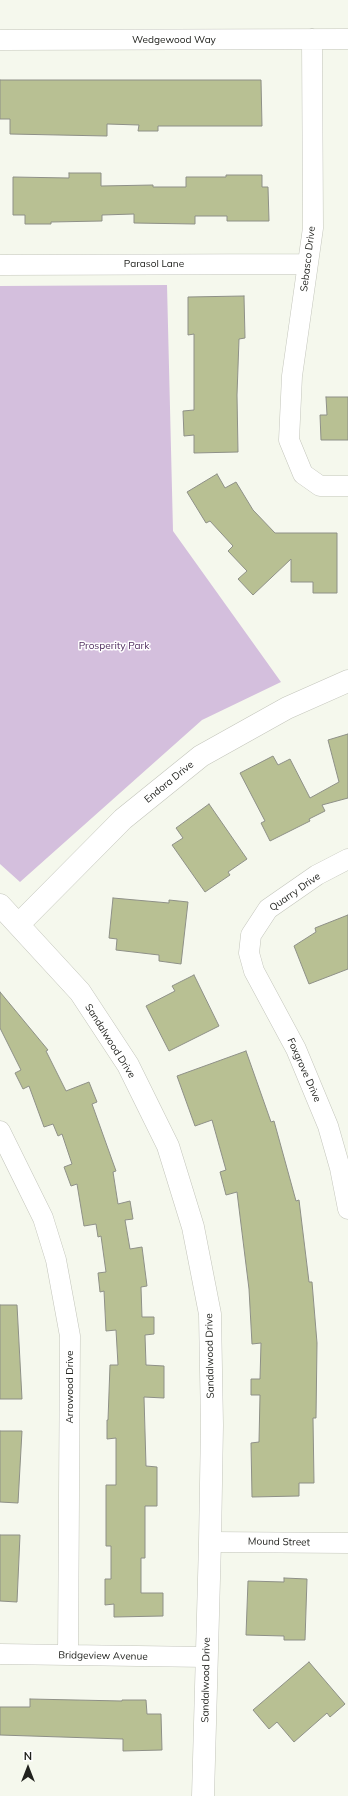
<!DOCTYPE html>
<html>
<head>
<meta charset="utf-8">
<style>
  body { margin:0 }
  #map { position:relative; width:348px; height:1796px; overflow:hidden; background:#f5f8ed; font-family:Mulish,sans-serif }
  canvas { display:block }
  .north { position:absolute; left:8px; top:1748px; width:40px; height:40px; -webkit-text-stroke:3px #fff; paint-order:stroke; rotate:0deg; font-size:11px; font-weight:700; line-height:16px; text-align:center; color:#21221e }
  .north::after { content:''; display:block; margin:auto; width:14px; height:18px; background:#21221e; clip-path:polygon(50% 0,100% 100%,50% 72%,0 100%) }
</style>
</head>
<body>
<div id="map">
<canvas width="348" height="1796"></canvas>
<div class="north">N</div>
</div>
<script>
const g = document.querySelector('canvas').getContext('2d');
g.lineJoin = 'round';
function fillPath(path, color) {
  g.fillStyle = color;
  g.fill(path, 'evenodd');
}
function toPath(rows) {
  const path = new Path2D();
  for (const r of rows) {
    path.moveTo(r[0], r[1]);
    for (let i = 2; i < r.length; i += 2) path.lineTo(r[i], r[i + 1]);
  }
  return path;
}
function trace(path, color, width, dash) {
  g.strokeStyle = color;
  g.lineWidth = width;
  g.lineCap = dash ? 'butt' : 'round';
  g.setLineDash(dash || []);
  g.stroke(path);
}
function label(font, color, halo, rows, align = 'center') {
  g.font = font + ' Mulish,sans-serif';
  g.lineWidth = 3;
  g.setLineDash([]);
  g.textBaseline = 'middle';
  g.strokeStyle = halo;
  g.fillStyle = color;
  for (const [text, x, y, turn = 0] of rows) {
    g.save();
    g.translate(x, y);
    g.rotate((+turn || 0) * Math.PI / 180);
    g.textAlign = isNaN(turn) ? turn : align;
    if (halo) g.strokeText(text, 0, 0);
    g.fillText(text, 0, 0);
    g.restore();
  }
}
const green = toPath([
  [167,285,173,531,281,682,202,720,20,882,0,864,0,286]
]);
const building = toPath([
  [0,80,261,80,262,126,158,126,158,131,138,131,139,125,107,124,107,136,10,134,10,119,0,119,0,80],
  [69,173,101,173,101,186,153,185,153,187,186,187,186,177,226,177,226,175,262,175,262,187,268,187,269,221,227,221,227,216,195,216,195,224,134,223,134,214,102,215,102,221,51,222,51,224,25,224,25,215,13,215,13,177,69,178,69,173],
  [244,296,245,338,239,339,237,395,238,452,194,453,194,435,184,436,183,411,194,410,194,334,188,335,188,297,244,296],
  [326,397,348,397,348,440,321,440,320,415,327,415,326,397],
  [217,474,225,488,236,482,253,510,275,533,337,533,337,593,313,593,313,582,291,582,291,559,253,595,238,579,247,571,228,551,233,546,210,521,206,523,187,492,217,474],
  [348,734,348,798,322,805,325,811,309,819,310,821,270,841,261,823,265,821,240,773,273,756,278,765,290,759,310,798,339,782,328,740,348,734],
  [209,804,247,859,228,872,230,875,205,892,172,845,183,838,176,828,209,804],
  [113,898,169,903,169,900,188,902,181,964,159,961,159,955,116,950,117,939,109,938,113,898],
  [348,915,348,969,309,984,294,946,316,932,315,928,348,915],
  [194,975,219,1026,169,1051,146,1006,175,991,172,986,194,975],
  [0,992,48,1050,46,1051,66,1091,89,1082,97,1102,92,1104,116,1171,113,1172,118,1204,130,1201,133,1219,125,1220,130,1249,142,1247,147,1286,141,1287,142,1317,154,1317,154,1334,145,1335,146,1365,164,1366,164,1398,144,1397,146,1466,157,1467,157,1506,145,1506,145,1558,141,1558,141,1593,163,1593,163,1616,114,1617,114,1604,105,1605,105,1579,111,1579,111,1546,106,1546,106,1485,116,1485,116,1438,107,1439,107,1420,108,1420,110,1365,118,1365,116,1330,106,1331,104,1291,100,1292,98,1273,106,1272,101,1236,98,1237,96,1224,84,1226,77,1184,71,1186,64,1167,72,1164,62,1134,58,1136,53,1124,44,1127,29,1086,23,1089,15,1073,21,1070,0,1028,0,992],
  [246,1051,271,1122,274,1121,296,1201,299,1200,309,1282,312,1282,317,1343,316,1418,313,1418,314,1483,299,1483,299,1496,252,1497,251,1443,259,1442,260,1395,251,1395,251,1379,260,1379,261,1343,252,1344,249,1289,237,1192,226,1195,220,1172,226,1170,212,1120,195,1126,177,1076,246,1051],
  [0,1305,17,1305,22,1399,0,1399,0,1305],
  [0,1431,22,1431,18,1503,0,1502,0,1431],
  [0,1535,20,1535,17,1602,0,1601,0,1535],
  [284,1578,307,1579,305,1640,284,1640,284,1636,246,1635,248,1581,284,1582,284,1578],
  [309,1662,345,1704,330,1717,327,1713,294,1742,277,1722,269,1729,253,1710,309,1662],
  [30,1699,122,1701,122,1700,146,1700,147,1714,161,1714,162,1750,123,1751,123,1739,0,1735,0,1707,30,1707,30,1699]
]);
const minor = toPath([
  [312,39,313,228,292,376,289,440,303,474,320,486,348,486],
  [0,40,348,39],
  [0,265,308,264],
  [348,859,317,875,268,909,251,935,249,953,254,971,296,1049,328,1126,340,1168,348,1209],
  [0,1131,43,1218,56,1260,70,1336,68,1655],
  [210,1542,348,1543],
  [0,1654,206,1657]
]);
const tertiary = toPath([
  [0,905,80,992,128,1065,168,1146,193,1227,210,1314,212,1425,210,1542,203,1796],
  [19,924,123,819,201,756,287,708,348,681]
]);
const streetNames = [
  ["Wedgewood Way",174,40],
  ["Sebasco Drive",308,259,-83],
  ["Parasol Lane",154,264],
  ["Endora Drive",169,782,-39],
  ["Quarry Drive",295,892,-35],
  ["Sandalwood Drive",110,1041,58],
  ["Foxgrove Drive",304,1070,66],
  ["Sandalwood Drive",210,1356,-91],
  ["Arrowood Drive",70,1387,-90],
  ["Mound Street",279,1542,1],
  ["Bridgeview Avenue",103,1656,1],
  ["Sandalwood Drive",206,1680,-89]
];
const parkNames = [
  ["Prosperity Park",114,646]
];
fillPath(green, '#d4bfdd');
fillPath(building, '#b8c093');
trace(building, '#8e9087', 1);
trace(minor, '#c3c5bb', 21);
trace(tertiary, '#c3c5bb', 23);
trace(minor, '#fff', 20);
trace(tertiary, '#fff', 22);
label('10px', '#21221e', '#fff', streetNames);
label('10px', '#4f2c5e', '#fff', parkNames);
</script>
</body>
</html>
